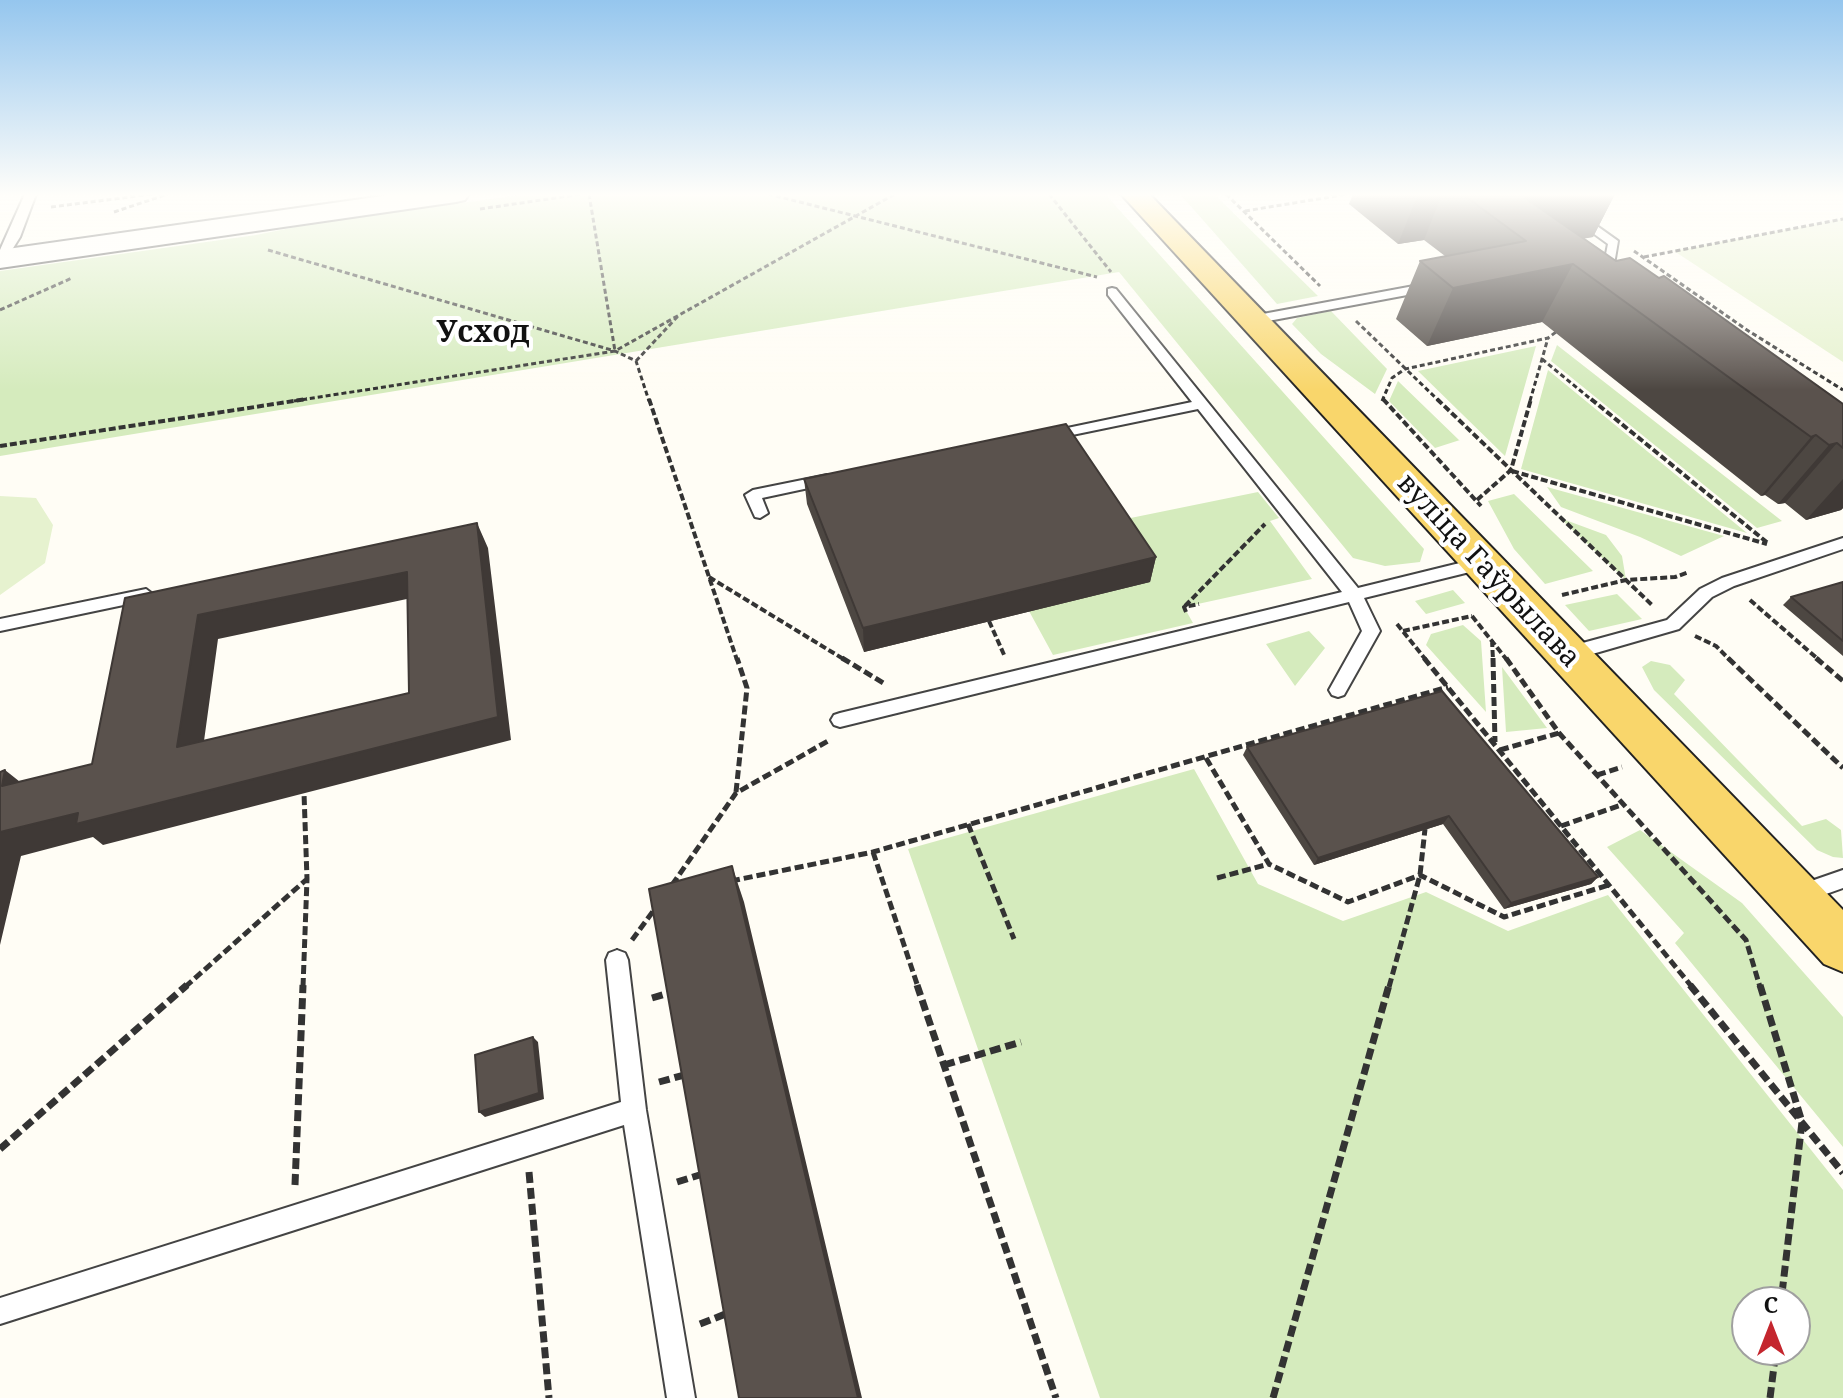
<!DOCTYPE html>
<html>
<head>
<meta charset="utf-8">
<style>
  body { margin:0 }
  #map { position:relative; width:1843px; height:1398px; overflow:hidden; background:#fffdf5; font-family:"Noto Serif",serif }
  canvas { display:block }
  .north { position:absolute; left:1731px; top:1286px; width:80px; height:80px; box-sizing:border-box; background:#fff; border:2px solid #a0a0a0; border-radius:50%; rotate:0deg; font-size:22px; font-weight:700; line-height:32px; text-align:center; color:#111 }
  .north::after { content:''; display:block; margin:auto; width:28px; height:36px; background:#c4262e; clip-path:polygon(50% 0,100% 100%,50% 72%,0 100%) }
</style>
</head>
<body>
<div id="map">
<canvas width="1843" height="1398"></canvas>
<div class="north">С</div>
</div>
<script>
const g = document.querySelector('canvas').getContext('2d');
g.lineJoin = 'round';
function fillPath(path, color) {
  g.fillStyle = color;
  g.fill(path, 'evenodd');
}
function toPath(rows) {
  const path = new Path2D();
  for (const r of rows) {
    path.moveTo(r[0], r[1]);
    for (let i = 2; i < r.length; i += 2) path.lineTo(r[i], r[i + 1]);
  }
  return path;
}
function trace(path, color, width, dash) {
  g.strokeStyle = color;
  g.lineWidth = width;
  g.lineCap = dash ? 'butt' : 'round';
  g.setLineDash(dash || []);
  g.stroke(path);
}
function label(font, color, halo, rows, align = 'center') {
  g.font = font + ' "Noto Serif",serif';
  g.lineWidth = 8;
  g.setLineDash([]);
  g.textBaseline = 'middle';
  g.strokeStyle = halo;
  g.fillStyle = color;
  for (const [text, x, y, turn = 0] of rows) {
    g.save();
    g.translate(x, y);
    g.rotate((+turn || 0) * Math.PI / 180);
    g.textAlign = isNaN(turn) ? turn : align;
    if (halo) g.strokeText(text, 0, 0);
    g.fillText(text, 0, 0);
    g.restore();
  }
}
const green = toPath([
  [528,194,1105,194,1424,549,1420,562,1385,566,1353,558,1119,272,0,456,0,271,256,235,320,222],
  [1180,194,1214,194,1318,296,1277,304],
  [1331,311,1387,369,1375,394,1321,354,1292,324,1297,318],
  [1557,345,1782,521,1757,528,1551,361],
  [1536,346,1505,456,1418,371],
  [1548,370,1747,533,1521,469],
  [1398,381,1459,440,1460,440,1435,448,1389,401],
  [1547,487,1724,536,1681,556,1640,537,1561,507],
  [1258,492,1279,518,1270,521,1312,579,1184,607,1193,623,1053,655,1029,611,1111,522],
  [1514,494,1593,571,1545,584,1514,549,1488,501],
  [1560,518,1606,535,1622,556,1626,580],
  [1453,590,1465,603,1426,614,1415,601],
  [1617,594,1642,619,1589,631,1565,605],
  [1463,625,1481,641,1486,712,1426,645,1431,634],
  [1309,631,1325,648,1295,686,1266,644],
  [1651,661,1670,665,1685,680,1674,694,1802,826,1826,819,1841,830,1843,858,1833,857,1817,850,1654,690,1642,667],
  [1502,667,1547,728,1506,732],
  [1194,769,1258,884,1343,921,1426,892,1508,931,1608,895,1843,1190,1843,1398,1100,1398,908,849],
  [1747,1302,1795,1302,1795,1350,1747,1350],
  [1640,830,1742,903,1843,1017,1843,1147,1675,943,1684,933,1607,847]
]);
const pitch = toPath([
  [1843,219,1843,362,1674,251,1785,230],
  [0,496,36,498,53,525,45,563,0,595]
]);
const pathFar3 = toPath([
  [589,194,615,351],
  [768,194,1097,277],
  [1049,194,1111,272],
  [1226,194,1320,286],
  [51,207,153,194],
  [480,209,582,194],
  [1245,211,1348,194],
  [114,212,168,194],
  [268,250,615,351,636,361,649,401],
  [1634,251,1747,330,1843,390],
  [1644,257,1843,219],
  [0,310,72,278],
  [1356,321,1439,401],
  [1542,359,1593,401],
  [636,361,679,315],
  [294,401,615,351,895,194],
  [1382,401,1392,378,1405,369,1548,338,1560,329],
  [1530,401,1548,338]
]);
const pathFar2 = toPath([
  [649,399,737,660],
  [1383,399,1481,506],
  [1437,399,1652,605],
  [1591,399,1769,544],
  [0,446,307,399],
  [1512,471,1767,544],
  [1477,500,1511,470,1531,399],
  [709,577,845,660],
  [1562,595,1626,580,1675,577,1689,572],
  [1750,600,1819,660],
  [1185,606,1265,524],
  [1186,612,1184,607,1199,604],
  [1472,616,1507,660],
  [989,621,1005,657],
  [1397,624,1426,660],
  [1403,631,1472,616],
  [1695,636,1716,646,1730,660],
  [1492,640,1493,660]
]);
const pathFar1 = toPath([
  [842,658,885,684],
  [1424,658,1692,987],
  [1493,658,1495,742],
  [1506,658,1559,733,1746,940,1760,987],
  [1728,658,1843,768],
  [1816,658,1843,681],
  [1500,750,1559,733],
  [1206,758,1269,864,1348,902,1420,875,1504,917,1609,885],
  [1597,775,1622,767],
  [736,792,747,688,737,658],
  [968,824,1014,939],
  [1561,826,1624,804],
  [873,852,918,987],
  [1217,878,1269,864],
  [731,881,873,852,1448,687],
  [672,885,736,793,828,741],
  [632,940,657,906],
  [185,987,307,879],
  [303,987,307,879,304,793],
  [1389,987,1420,875,1425,829]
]);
const path = toPath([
  [917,985,1056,1398],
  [1690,985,1843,1173],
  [1760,985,1802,1122,1781,1302],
  [652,998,673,992],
  [944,1065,1021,1042],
  [659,1082,688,1074],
  [0,1149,187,985],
  [529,1172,549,1398],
  [677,1182,706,1173],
  [295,1185,303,985],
  [700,1324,728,1313],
  [1273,1398,1389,985],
  [1770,1398,1776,1350]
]);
const service = toPath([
  [25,194,36,194,20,237,5,261,0,261,0,250,25,194],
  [1539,194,1552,194,1618,241,1611,282,1601,279,1608,244,1539,194],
  [1430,283,1434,284,1434,290,1252,324,1246,320,1252,316,1430,283],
  [1112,288,1116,289,1358,588,1480,558,1486,560,1488,564,1486,568,1364,598,1380,631,1344,695,1338,697,1332,695,1329,690,1362,631,1349,602,840,727,834,725,831,720,834,715,840,713,1342,592,1198,409,1048,440,1043,439,1041,436,1048,432,1192,402,1108,295,1108,289,1112,288],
  [827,475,834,480,832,483,762,498,768,513,760,518,755,517,745,495,753,490,827,475],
  [1843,538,1843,549,1734,586,1712,597,1679,629,1568,661,1559,654,1568,647,1667,620,1700,589,1722,578,1843,538],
  [146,589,154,595,152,599,0,631,0,619,146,589],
  [1843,870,1843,888,1798,904,1791,902,1788,895,1791,888,1843,870],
  [617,950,625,953,628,960,646,1110,695,1398,667,1398,624,1125,0,1324,0,1298,621,1102,606,960,609,953,617,950]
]);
const tertiary = toPath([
  [397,194,469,194,465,200,456,202,0,268,0,250,397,194]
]);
const primary = toPath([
  [1121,194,1149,194,1843,910,1843,972,1824,964,1121,194]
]);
const wall = toPath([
  [1353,194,1615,194,1593,237,1584,238,1616,261,1843,404,1843,508,1841,510,1806,520,1785,503,1778,504,1765,495,1761,496,1542,322,1427,346,1396,319,1420,261,1445,256,1424,240,1398,244,1349,204],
  [804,479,1156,557,1150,582,864,652,807,504],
  [1843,582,1843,656,1783,605,1791,597],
  [1442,691,1598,877,1591,884,1504,909,1443,824,1314,865,1243,755,1247,747]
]);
const shadedWall = toPath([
  [1418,194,1442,194,1424,240,1398,244],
  [1546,194,1615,194,1593,237,1521,250,1526,241,1525,198],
  [1573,264,1542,322,1427,346,1453,288],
  [1816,435,1765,495,1761,496,1811,437],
  [1837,443,1785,503,1778,504,1829,445],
  [1843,479,1843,508,1841,510,1806,520],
  [477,523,488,548,511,740,103,845,93,837,21,856,0,945,0,832,78,813,498,717],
  [1156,557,1150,582,864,652,863,628],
  [407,572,421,596,218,639,200,770,177,747,198,615],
  [5,770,34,793,2,786],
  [1449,816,1443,824,1314,865,1318,858],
  [732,866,744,902,862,1398,858,1398],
  [1598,877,1591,884,1504,909,1511,903],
  [533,1037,538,1042,544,1099,485,1117,479,1112]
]);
const building = toPath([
  [1462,194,1546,194,1525,198,1616,261,1630,258,1659,278,1664,276,1843,404,1843,448,1837,443,1829,445,1816,435,1811,437,1573,264,1453,288,1420,261,1526,241,1462,194],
  [1066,424,1156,557,863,628,804,479,1066,424],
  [477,523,498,717,76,824,78,813,0,832,0,772,5,770,2,786,92,764,125,598,477,523],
  [407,572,409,693,177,747,198,615,407,572],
  [1843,582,1843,641,1791,597,1843,582],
  [1442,691,1598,877,1511,903,1449,816,1318,858,1247,747,1442,691],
  [732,866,858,1398,739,1398,649,889,732,866],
  [533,1037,539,1093,479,1112,475,1055,533,1037]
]);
const streetNames = [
  ["вуліца Гаўрылава",1488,571,47]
];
const farDistrictnames = [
  ["Усход",483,333]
];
fillPath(green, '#d5ebbd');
fillPath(pitch, '#e6f2cf');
trace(service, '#444', 4);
trace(tertiary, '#444', 4);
trace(primary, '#222', 4);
trace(pathFar3, '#333', 3, [5, 3]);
trace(pathFar2, '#333', 4, [7, 3]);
trace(pathFar1, '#333', 5, [9, 4]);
trace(path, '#333', 7, [11, 5]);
fillPath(service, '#fff');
fillPath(tertiary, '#fff');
fillPath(primary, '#f9d66b');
fillPath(wall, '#4d4742');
fillPath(shadedWall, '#3f3936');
fillPath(building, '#5a524d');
trace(building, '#3f3936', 2);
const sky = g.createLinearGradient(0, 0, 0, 390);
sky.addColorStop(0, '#95c6ee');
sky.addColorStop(0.5, '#fffefa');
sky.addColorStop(1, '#fffefa00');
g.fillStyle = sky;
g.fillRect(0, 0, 1843, 390);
label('28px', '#111', '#fff', streetNames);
label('bold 30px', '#111', '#fff', farDistrictnames);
</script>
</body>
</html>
